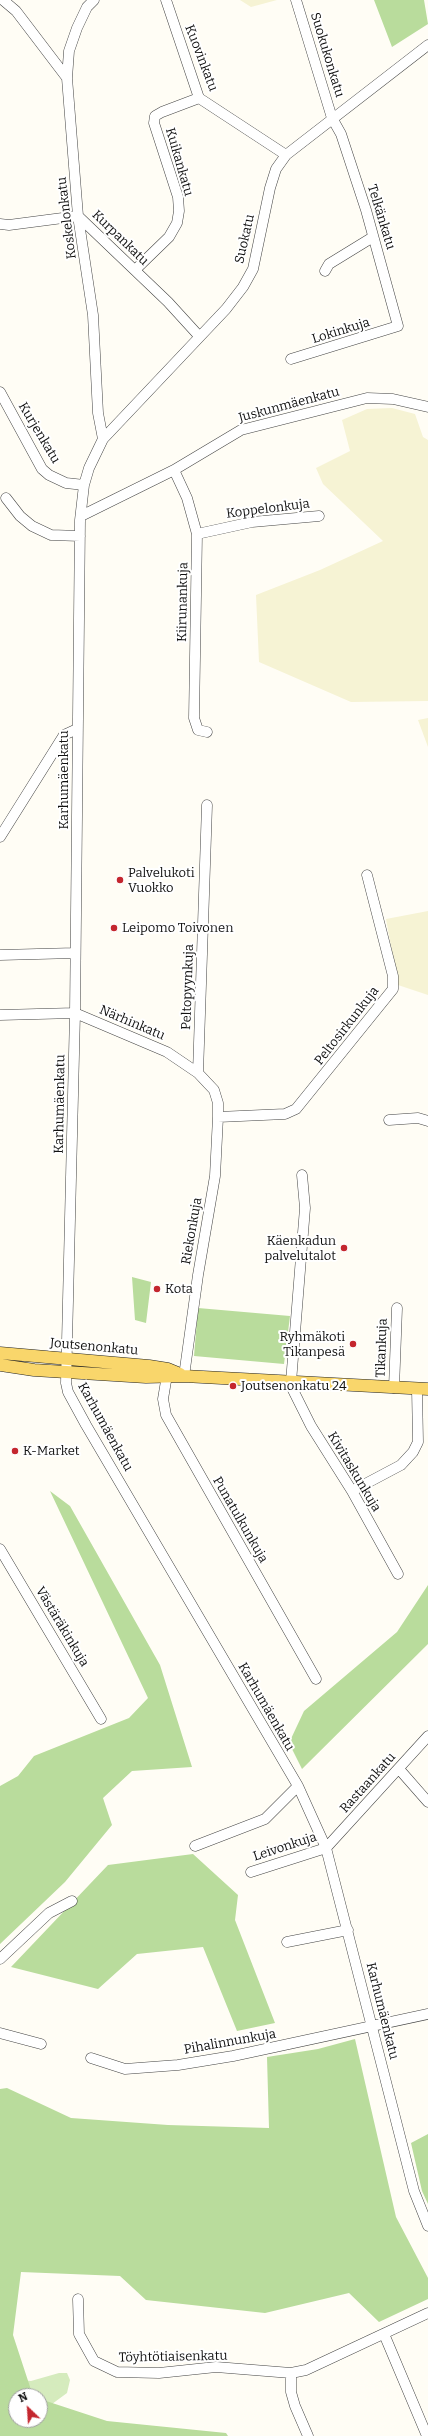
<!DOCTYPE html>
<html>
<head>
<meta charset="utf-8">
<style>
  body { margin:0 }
  #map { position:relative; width:428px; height:2436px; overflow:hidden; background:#fffdf5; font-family:Bitter,serif }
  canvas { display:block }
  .north { position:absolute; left:8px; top:2388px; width:40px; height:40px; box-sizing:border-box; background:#fff; border:1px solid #a0a0a0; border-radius:50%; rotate:335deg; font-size:11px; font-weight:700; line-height:16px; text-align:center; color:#111 }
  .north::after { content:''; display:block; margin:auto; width:14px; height:18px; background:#c4262e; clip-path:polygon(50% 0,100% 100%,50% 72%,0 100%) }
</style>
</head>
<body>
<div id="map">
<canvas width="428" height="2436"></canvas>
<div class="north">N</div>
</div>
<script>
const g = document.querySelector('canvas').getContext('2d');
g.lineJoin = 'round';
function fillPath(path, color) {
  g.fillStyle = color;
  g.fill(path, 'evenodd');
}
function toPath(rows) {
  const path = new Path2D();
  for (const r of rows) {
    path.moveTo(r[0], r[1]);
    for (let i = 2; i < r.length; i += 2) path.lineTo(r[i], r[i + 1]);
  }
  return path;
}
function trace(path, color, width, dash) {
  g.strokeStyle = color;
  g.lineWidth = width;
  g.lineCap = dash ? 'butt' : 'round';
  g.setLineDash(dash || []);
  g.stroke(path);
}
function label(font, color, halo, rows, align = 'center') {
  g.font = font + ' Bitter,serif';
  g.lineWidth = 4;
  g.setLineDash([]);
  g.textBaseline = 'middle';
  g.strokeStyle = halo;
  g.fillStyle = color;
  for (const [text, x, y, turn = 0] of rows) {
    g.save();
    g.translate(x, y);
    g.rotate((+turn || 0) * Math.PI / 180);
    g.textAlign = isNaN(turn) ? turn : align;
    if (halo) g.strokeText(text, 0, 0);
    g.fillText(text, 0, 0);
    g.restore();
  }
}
const farmland = toPath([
  [240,0,277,0,251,7],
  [392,408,415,414,423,437,428,440,428,701,351,702,259,662,256,595,320,570,383,541,323,484,316,468,350,451,342,420,367,409],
  [428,718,428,747,418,720],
  [428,911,428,995,398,985,386,919]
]);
const green = toPath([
  [0,2355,21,2380,31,2381,59,2373,67,2373,70,2380,67,2393,52,2404,40,2406,40,2396,16,2396]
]);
const forest = toPath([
  [374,0,424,0,428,24,392,47],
  [132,1277,151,1282,146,1323,135,1320],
  [198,1308,290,1316,284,1364,194,1356],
  [50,1491,70,1506,160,1665,192,1767,132,1771,103,1798,112,1825,65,1882,0,1944,0,1786,18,1776,34,1756,129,1718,148,1698],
  [428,1585,428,1644,302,1769,289,1743,304,1711,397,1632],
  [193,1854,238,1895,235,1920,275,2023,237,2031,203,1947,137,1954,98,1989,11,1967,108,1865],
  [355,2039,396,2217,428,2278,428,2299,379,2322,349,2293,265,2313,146,2300,120,2276,21,2272,13,2335,33,2396,16,2396,16,2420,40,2420,40,2399,107,2421,226,2433,228,2436,0,2436,0,2089,7,2088,71,2118,168,2125,269,2128,267,2057,318,2049],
  [428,2134,428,2204,422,2191,411,2143]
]);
const minor = toPath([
  [3,0,16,11,67,78],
  [94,0,87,7,77,28,69,51,67,78,78,216,93,315,98,413,103,439],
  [166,0,199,98,286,155],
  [428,45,286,155,276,169,270,188,253,269,243,287,226,309,103,439,89,468,84,485,80,520,75,1013,66,1383,68,1392,86,1425,298,1786,326,1848,414,2191,428,2226],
  [0,224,9,225,78,216,168,302,199,336],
  [135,270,169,237,177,223,179,211,178,197,154,123,155,116,162,112,199,98],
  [325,271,329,264,373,237],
  [291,359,398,326,366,210,341,134,332,118,296,0],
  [0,392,42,469,49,475,66,483,84,485],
  [174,470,187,498,197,534,194,718,198,730,207,732],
  [6,498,20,516,32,526,51,535,80,536],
  [81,516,174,470,241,430,367,398,393,399,428,407],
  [197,534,252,522,319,516],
  [0,837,64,735,77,729],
  [0,955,75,953],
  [0,1015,75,1013,167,1052,198,1073,214,1090,218,1103,218,1117,215,1176,198,1275,184,1376],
  [198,1073,207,805],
  [218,1117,285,1114,296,1109,393,989,393,976,367,875],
  [389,1120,418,1118,428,1121],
  [302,1175,305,1208,291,1382,292,1388,311,1426,352,1491,398,1574],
  [168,1369,163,1399,166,1415,316,1679],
  [394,1388,397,1308],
  [352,1491,401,1465,413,1452,418,1442,417,1389],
  [0,1549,101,1719],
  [399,1769,428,1802],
  [195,1846,265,1819,298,1786],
  [251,1872,326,1848,428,1736],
  [287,1942,348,1930],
  [0,1959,49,1913,72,1901],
  [0,2033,41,2044],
  [91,2058,125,2069,178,2065,233,2056,428,2014],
  [78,2299,79,2334,94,2361,117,2372,159,2373,216,2367,291,2373,306,2370,428,2313],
  [384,2334,427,2436],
  [291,2373,291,2392,295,2406,308,2436]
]);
const major = toPath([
  [0,1353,149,1366,168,1369,180,1374],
  [0,1365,34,1370,146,1377,184,1376,428,1389]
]);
const markers = [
  [120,880,4,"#c4262e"],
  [114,928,4,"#c4262e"],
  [344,1248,4,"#c4262e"],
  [157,1289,4,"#c4262e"],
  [353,1344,4,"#c4262e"],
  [233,1386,4,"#c4262e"],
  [15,1451,4,"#c4262e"]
];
const streetNames = [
  ["Suokukonkatu",327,55,73],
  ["Kuovinkatu",201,58,69],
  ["Kuikankatu",179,162,74],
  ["Telkänkatu",381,217,73],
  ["Koskelonkatu",67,218,-97],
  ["Kurpankatu",120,238,44],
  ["Suokatu",245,239,-77],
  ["Lokinkuja",341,331,-17],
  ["Juskunmäenkatu",289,405,-15],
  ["Kurjenkatu",39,433,59],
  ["Koppelonkuja",268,509,-7],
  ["Kiirunankuja",183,602,-89],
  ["Karhumäenkatu",64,780,-90],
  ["Peltopyynkuja",188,987,-88],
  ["Närhinkatu",132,1023,23],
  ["Peltosirkunkuja",347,1026,-52],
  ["Karhumäenkatu",60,1104,-89],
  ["Riekonkuja",192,1231,-80],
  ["Joutsenonkatu",94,1347,5],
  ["Tikankuja",382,1348,-88],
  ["Karhumäenkatu",105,1427,61],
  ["Kivitaskunkuja",354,1472,59],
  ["Punatulkunkuja",240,1520,60],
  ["Västäräkinkuja",62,1627,59],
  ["Karhumäenkatu",266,1707,60],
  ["Rastaankatu",368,1783,-48],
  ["Leivonkuja",285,1847,-18],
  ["Karhumäenkatu",382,2011,76],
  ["Pihalinnunkuja",230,2042,-10],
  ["Töyhtötiaisenkatu",173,2357,-1]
];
const poiNames = [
  ["Palvelukoti",128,873],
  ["Vuokko",128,888],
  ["Leipomo Toivonen",122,928],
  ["Käenkadun",336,1241,"right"],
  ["palvelutalot",336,1256,"right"],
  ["Kota",165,1289],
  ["Ryhmäkoti",345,1337,"right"],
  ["Tikanpesä",345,1352,"right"],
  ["Joutsenonkatu 24",241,1386],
  ["K-Market",23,1451]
];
fillPath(farmland, '#f6f3d4');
fillPath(green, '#d5ebbd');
fillPath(forest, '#b9dc9c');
trace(minor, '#444', 11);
trace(major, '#222', 13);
trace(minor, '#fff', 10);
trace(major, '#f9d66b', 12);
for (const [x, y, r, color] of markers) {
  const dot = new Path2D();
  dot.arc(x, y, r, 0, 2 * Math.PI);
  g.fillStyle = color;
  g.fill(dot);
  trace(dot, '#fff', 1.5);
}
label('13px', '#111', '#fff', streetNames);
label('13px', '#111', '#fff', poiNames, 'left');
</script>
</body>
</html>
